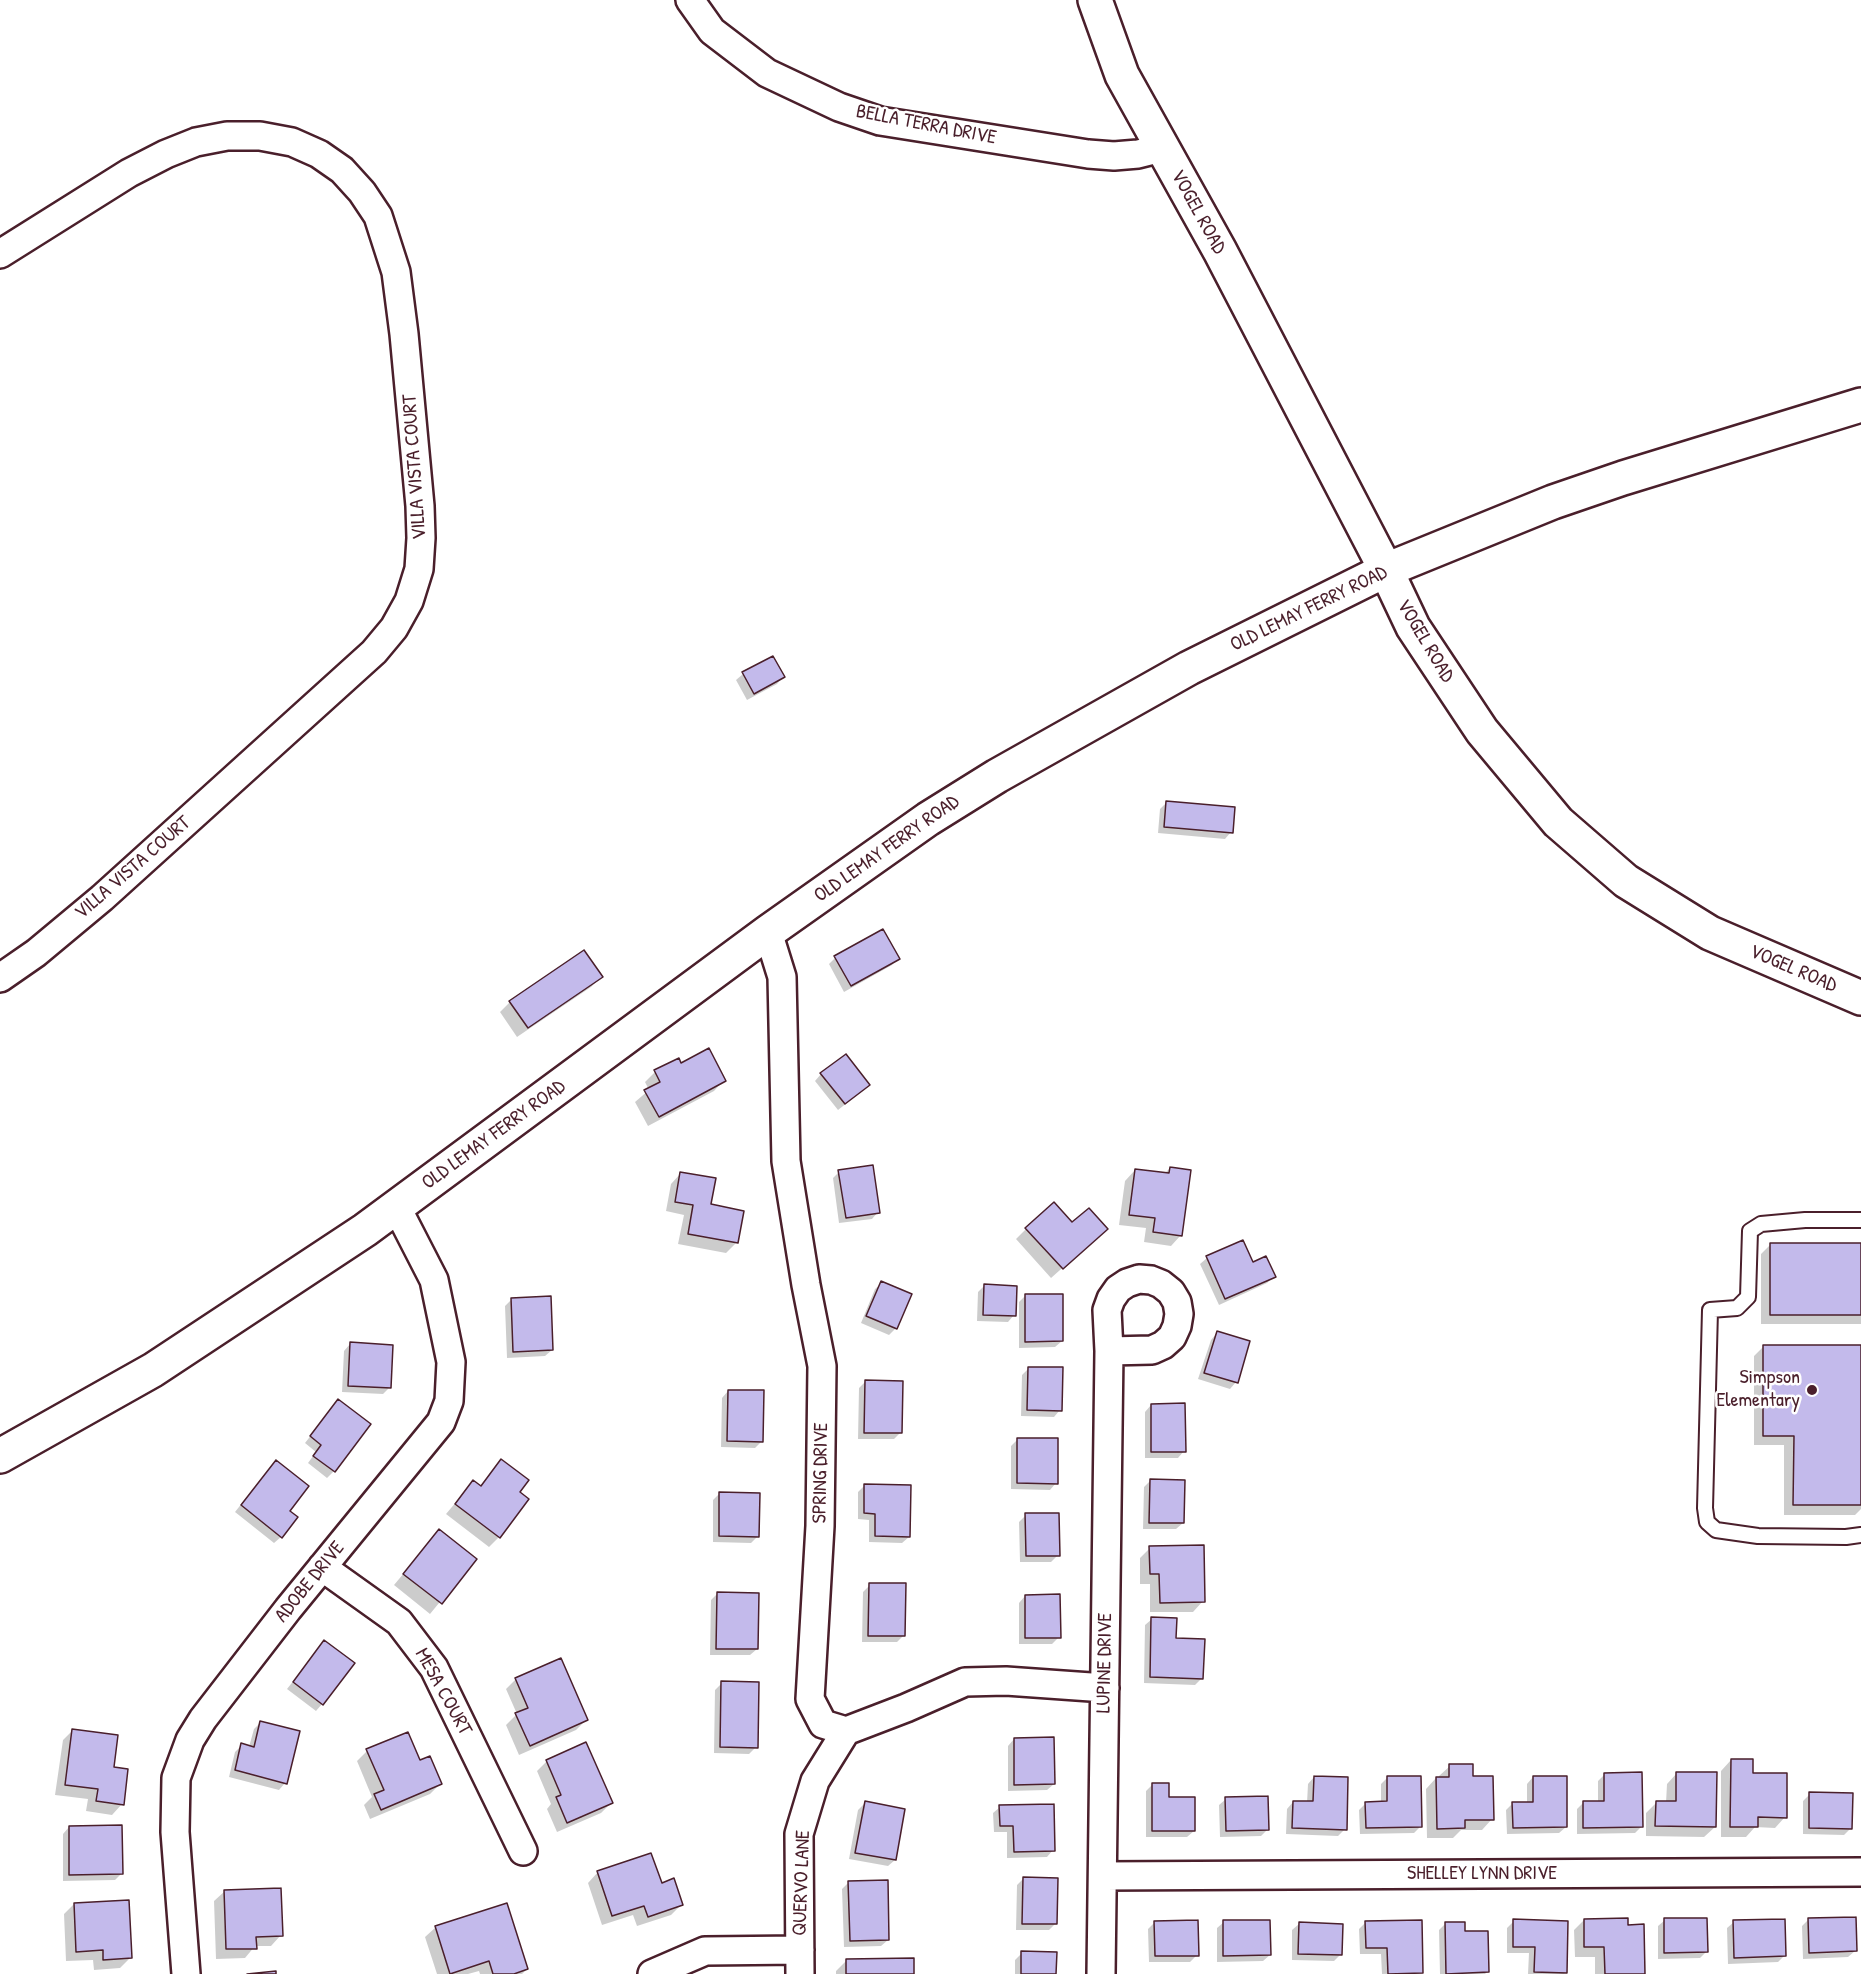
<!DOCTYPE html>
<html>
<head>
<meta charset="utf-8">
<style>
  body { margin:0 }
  canvas { display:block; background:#fff }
</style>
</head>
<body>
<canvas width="1861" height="1974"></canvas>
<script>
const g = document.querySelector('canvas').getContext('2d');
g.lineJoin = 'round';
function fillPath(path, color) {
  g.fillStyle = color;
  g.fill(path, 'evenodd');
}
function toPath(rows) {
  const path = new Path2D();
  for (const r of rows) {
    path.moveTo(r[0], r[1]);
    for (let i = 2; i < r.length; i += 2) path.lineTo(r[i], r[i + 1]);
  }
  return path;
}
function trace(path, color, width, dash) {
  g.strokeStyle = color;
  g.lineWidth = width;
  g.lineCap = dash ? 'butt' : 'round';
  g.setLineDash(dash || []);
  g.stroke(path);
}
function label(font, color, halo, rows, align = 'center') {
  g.font = font + ' "Patrick Hand",sans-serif';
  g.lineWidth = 5;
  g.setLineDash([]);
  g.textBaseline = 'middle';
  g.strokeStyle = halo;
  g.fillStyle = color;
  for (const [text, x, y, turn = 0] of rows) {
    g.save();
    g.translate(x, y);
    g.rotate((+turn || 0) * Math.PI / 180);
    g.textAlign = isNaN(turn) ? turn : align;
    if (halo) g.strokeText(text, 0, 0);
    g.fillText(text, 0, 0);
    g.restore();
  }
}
const shadow = toPath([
  [773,658,783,677,777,684,747,700,736,680,743,674],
  [1167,802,1231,832,1225,839,1158,833,1160,809],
  [835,958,898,958,892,965,844,992,829,964],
  [601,977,591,987,517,1037,500,1012,510,1002],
  [680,1065,724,1080,714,1091,648,1126,635,1102,649,1090,645,1082,655,1072],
  [821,1074,862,1091,838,1110,815,1081],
  [1170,1168,1181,1235,1171,1246,1144,1242,1146,1228,1119,1225,1125,1181,1135,1170,1164,1174],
  [839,1172,878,1212,872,1219,839,1223,833,1178],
  [681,1173,736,1243,726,1253,678,1244,684,1215,666,1211,671,1184],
  [1026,1229,1095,1239,1051,1278,1016,1239],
  [1771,1244,1861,1244,1861,1324,1761,1324,1761,1254],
  [1207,1258,1253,1264,1274,1276,1267,1283,1219,1305,1200,1264],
  [882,1283,896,1328,889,1335,861,1323,875,1289],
  [984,1286,1014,1315,1008,1322,977,1321,978,1292],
  [1025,1296,1062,1341,1055,1347,1019,1348,1019,1302],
  [512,1299,552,1350,545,1356,507,1358,505,1306],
  [1217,1333,1236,1382,1230,1389,1198,1379,1211,1340],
  [350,1344,389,1388,383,1394,342,1392,344,1351],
  [1764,1346,1861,1346,1861,1509,1855,1515,1784,1515,1784,1445,1754,1445,1754,1356],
  [1029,1368,1060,1410,1054,1417,1021,1416,1022,1375],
  [866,1381,901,1432,894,1439,858,1439,859,1388],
  [728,1391,762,1441,755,1448,721,1447,722,1398],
  [338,1401,334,1471,327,1478,308,1463,316,1452,305,1443],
  [1151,1405,1184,1451,1178,1458,1145,1458,1145,1412],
  [1018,1439,1056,1483,1050,1490,1011,1489,1011,1446],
  [501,1461,518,1492,499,1537,489,1547,446,1514,473,1482,479,1487],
  [269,1469,288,1511,281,1537,274,1543,235,1512],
  [1151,1480,1183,1523,1176,1529,1143,1529,1144,1487],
  [865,1485,909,1537,902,1543,869,1542,869,1520,858,1519,858,1492],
  [720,1493,758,1536,751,1543,713,1542,713,1500],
  [1026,1515,1058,1555,1051,1562,1020,1562,1019,1522],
  [439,1531,475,1559,430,1614,394,1585],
  [1150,1548,1203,1601,1193,1612,1150,1612,1150,1584,1140,1584,1140,1558],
  [870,1585,904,1635,897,1642,862,1642,863,1592],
  [718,1593,757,1649,750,1655,710,1655,711,1600],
  [1025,1596,1059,1637,1052,1644,1019,1644,1019,1603],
  [1152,1619,1174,1640,1202,1678,1195,1685,1144,1683,1145,1625],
  [324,1642,322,1704,316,1711,287,1689],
  [516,1679,586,1720,576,1730,519,1755,506,1725,517,1714,506,1689],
  [722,1683,756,1747,749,1754,714,1753,715,1690],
  [261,1722,285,1783,279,1790,229,1777,235,1752,242,1745,249,1747,254,1729],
  [73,1730,112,1768,122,1804,112,1815,86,1811,88,1799,55,1795,63,1740],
  [1014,1739,1054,1784,1047,1790,1008,1791,1008,1746],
  [367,1751,419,1762,440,1784,430,1794,370,1819,364,1805,372,1797,357,1761],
  [1731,1760,1752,1775,1785,1817,1775,1828,1755,1827,1746,1837,1721,1837,1721,1771],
  [547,1761,611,1803,601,1813,557,1832,547,1809,551,1804,537,1771],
  [1450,1766,1471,1778,1492,1819,1482,1830,1461,1830,1453,1838,1427,1838,1426,1789,1436,1778,1439,1778,1439,1776],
  [1677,1773,1715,1827,1704,1837,1646,1836,1646,1813,1656,1803,1666,1803,1667,1784],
  [1604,1775,1642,1826,1635,1833,1577,1834,1577,1809,1583,1803,1598,1802,1598,1781],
  [1314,1777,1345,1829,1338,1836,1286,1834,1287,1809,1293,1802,1307,1803,1308,1784],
  [1533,1777,1566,1827,1559,1833,1507,1834,1506,1810,1513,1803,1527,1803,1527,1784],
  [1387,1778,1420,1827,1414,1833,1360,1834,1359,1810,1366,1803,1381,1803,1381,1784],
  [1153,1784,1194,1831,1187,1837,1146,1837,1146,1791],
  [1810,1794,1851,1828,1844,1835,1803,1834,1803,1801],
  [1226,1799,1267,1830,1261,1836,1220,1837,1219,1805],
  [865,1803,895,1860,888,1866,849,1859,858,1810],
  [1000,1807,1053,1850,1047,1857,1007,1858,1007,1832,994,1832,993,1813],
  [69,1827,122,1873,115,1880,63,1881,63,1834],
  [598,1872,661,1885,681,1905,671,1915,637,1926,633,1915,602,1925,588,1883],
  [1023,1879,1056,1923,1049,1930,1016,1930,1017,1885],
  [849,1882,888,1940,881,1946,844,1947,842,1889],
  [225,1891,281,1935,271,1946,255,1946,245,1958,216,1959,214,1901],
  [74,1904,130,1958,120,1968,94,1970,93,1960,66,1961,64,1914],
  [1584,1920,1643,1974,1595,1974,1595,1957,1575,1957,1574,1930],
  [1665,1920,1706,1952,1700,1958,1658,1959,1658,1926],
  [1808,1920,1855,1951,1848,1957,1803,1959,1802,1926],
  [1514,1921,1566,1972,1564,1974,1528,1974,1529,1953,1507,1953,1507,1928],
  [1155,1922,1197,1955,1190,1962,1149,1962,1148,1929],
  [1224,1922,1270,1955,1263,1961,1217,1962,1217,1928],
  [1366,1922,1421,1973,1382,1974,1381,1954,1360,1954,1359,1929],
  [1734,1922,1784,1956,1778,1962,1728,1964,1727,1928],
  [1299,1924,1341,1954,1334,1961,1292,1960,1292,1930],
  [1445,1924,1463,1932,1487,1972,1485,1974,1440,1974,1439,1930],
  [436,1927,527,1969,522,1974,480,1974,479,1971,468,1974,437,1974,425,1937],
  [1022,1953,1055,1974,1015,1974,1015,1960],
  [846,1961,912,1974,836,1974,836,1971]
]);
const building = toPath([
  [773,656,785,677,754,694,742,672,773,656],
  [1166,801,1235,807,1233,833,1164,827,1166,801],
  [883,929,900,959,851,986,834,956,883,929],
  [584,950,603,977,528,1028,509,1001,584,950],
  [709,1048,726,1081,659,1117,644,1090,660,1082,654,1070,679,1058,681,1063,709,1048],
  [846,1054,870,1085,845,1104,820,1073,846,1054],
  [873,1165,880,1213,846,1218,838,1170,873,1165],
  [1170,1167,1191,1170,1182,1236,1153,1232,1155,1218,1129,1215,1135,1169,1169,1173,1170,1167],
  [680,1172,716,1178,711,1204,744,1211,738,1243,688,1234,693,1205,675,1202,680,1172],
  [1054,1202,1072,1222,1089,1208,1108,1229,1063,1269,1025,1228,1054,1202],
  [1243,1240,1253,1262,1266,1256,1276,1277,1225,1299,1206,1256,1243,1240],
  [1770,1243,1861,1243,1861,1315,1770,1315,1770,1243],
  [881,1281,912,1294,897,1329,866,1316,881,1281],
  [984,1284,1017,1286,1016,1316,983,1315,984,1284],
  [1025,1294,1063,1294,1063,1341,1025,1342,1025,1294],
  [551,1296,553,1350,513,1352,511,1298,551,1296],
  [1217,1331,1250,1341,1238,1383,1204,1373,1217,1331],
  [350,1342,393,1345,391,1388,348,1386,350,1342],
  [1763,1345,1861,1345,1861,1505,1793,1505,1794,1436,1763,1436,1763,1345],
  [1028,1367,1063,1367,1062,1411,1027,1410,1028,1367],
  [865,1380,903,1381,902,1433,864,1433,865,1380],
  [728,1390,764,1390,763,1442,727,1441,728,1390],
  [338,1399,371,1424,335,1472,313,1456,321,1445,310,1436,338,1399],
  [1185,1403,1186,1452,1151,1452,1151,1404,1185,1403],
  [1017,1438,1058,1438,1058,1484,1017,1483,1017,1438],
  [501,1459,529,1480,520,1492,529,1499,500,1538,455,1504,473,1480,481,1486,501,1459],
  [276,1460,309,1486,290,1511,298,1517,282,1538,241,1505,276,1460],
  [1150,1479,1185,1480,1184,1523,1149,1523,1150,1479],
  [864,1484,911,1485,910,1537,875,1536,875,1514,864,1513,864,1484],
  [719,1492,760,1493,759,1537,719,1536,719,1492],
  [1025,1513,1059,1513,1060,1556,1026,1556,1025,1513],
  [439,1529,477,1559,442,1604,403,1574,439,1529],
  [1204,1545,1205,1602,1160,1603,1159,1574,1150,1574,1149,1546,1204,1545],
  [869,1583,906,1583,905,1636,868,1636,869,1583],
  [717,1592,759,1593,758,1649,716,1649,717,1592],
  [1060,1594,1061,1638,1025,1638,1025,1595,1060,1594],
  [1151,1617,1177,1618,1176,1638,1205,1639,1203,1679,1150,1677,1151,1617],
  [324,1640,355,1663,323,1705,293,1682,324,1640],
  [561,1658,588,1720,530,1746,515,1713,528,1708,515,1678,561,1658],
  [721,1681,759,1682,758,1748,720,1747,721,1681],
  [260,1721,300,1731,287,1784,235,1770,241,1743,254,1747,260,1721],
  [72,1729,118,1735,114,1767,128,1769,124,1805,96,1801,98,1789,65,1785,72,1729],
  [408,1732,420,1760,430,1756,442,1784,381,1810,374,1794,384,1790,366,1749,408,1732],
  [1054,1737,1055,1784,1014,1785,1014,1738,1054,1737],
  [586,1742,613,1803,567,1823,556,1797,561,1795,546,1760,586,1742],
  [1731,1759,1753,1759,1753,1773,1787,1773,1787,1818,1758,1817,1758,1827,1730,1827,1731,1759],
  [1449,1764,1473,1764,1473,1776,1493,1776,1494,1820,1465,1820,1465,1828,1437,1829,1436,1777,1449,1777,1449,1764],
  [1642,1772,1643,1827,1583,1828,1583,1801,1604,1801,1604,1773,1642,1772],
  [1676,1772,1717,1772,1716,1827,1655,1826,1656,1801,1676,1801,1676,1772],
  [1314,1776,1348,1777,1347,1830,1292,1828,1293,1801,1313,1801,1314,1776],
  [1387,1776,1421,1776,1422,1827,1366,1828,1365,1802,1387,1801,1387,1776],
  [1533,1776,1567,1776,1567,1827,1513,1828,1512,1802,1533,1802,1533,1776],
  [1152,1783,1169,1783,1169,1797,1195,1797,1195,1831,1152,1831,1152,1783],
  [1809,1792,1853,1793,1852,1829,1809,1828,1809,1792],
  [1268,1796,1269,1830,1226,1831,1225,1797,1268,1796],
  [865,1801,905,1809,896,1860,855,1853,865,1801],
  [1054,1804,1055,1851,1014,1852,1013,1826,1000,1826,999,1805,1054,1804],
  [122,1825,123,1874,69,1875,69,1826,122,1825],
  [651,1853,662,1883,674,1878,683,1905,648,1917,644,1906,612,1916,597,1871,651,1853],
  [1023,1877,1058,1878,1057,1924,1022,1924,1023,1877],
  [888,1880,889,1940,850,1941,848,1881,888,1880],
  [281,1888,283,1936,256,1937,257,1949,226,1949,224,1890,281,1888],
  [129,1900,132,1958,103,1960,103,1950,76,1952,74,1903,129,1900],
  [507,1903,528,1969,514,1974,493,1974,489,1961,450,1974,435,1926,507,1903],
  [1856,1917,1857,1951,1809,1953,1808,1918,1856,1917],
  [1628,1918,1628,1925,1644,1924,1645,1974,1605,1974,1604,1947,1584,1947,1584,1919,1628,1918],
  [1664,1918,1707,1918,1708,1952,1664,1953,1664,1918],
  [1513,1919,1568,1921,1567,1973,1534,1972,1535,1947,1513,1947,1513,1919],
  [1785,1919,1786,1956,1734,1958,1733,1920,1785,1919],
  [1198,1920,1199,1956,1155,1956,1154,1921,1198,1920],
  [1223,1920,1270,1920,1271,1955,1223,1956,1223,1920],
  [1422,1920,1423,1973,1388,1974,1387,1948,1366,1948,1365,1921,1422,1920],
  [1299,1922,1343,1924,1342,1955,1298,1954,1299,1922],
  [1445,1922,1465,1922,1465,1931,1488,1931,1489,1972,1446,1974,1445,1922],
  [1021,1951,1057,1952,1056,1974,1021,1974,1021,1951],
  [914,1958,914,1974,846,1974,846,1959,914,1958],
  [276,1971,276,1974,247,1974,276,1971]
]);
const service = toPath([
  [1861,1220,1805,1220,1761,1224,1750,1231,1748,1297,1737,1308,1710,1310,1705,1508,1707,1522,1716,1530,1758,1536,1846,1537,1861,1535]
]);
const minor = toPath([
  [690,0,712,31,767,73,839,107,880,121,1088,154,1114,156,1138,154,1162,148],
  [0,254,129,173,166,154,196,142,227,136,260,136,292,142,319,154,342,170,362,192,378,216,396,272,404,334,420,506,421,538,419,569,409,601,394,628,374,652,102,898,36,953,0,978],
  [768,932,782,977,786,1161,806,1285,822,1366,820,1526,810,1699,823,1724,846,1731,906,1708,965,1682,1006,1681,1105,1688],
  [1139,1279,1151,1280,1161,1284,1171,1292,1177,1302,1179,1314,1177,1326,1172,1337,1163,1345,1152,1350,1109,1351,1107,1310,1111,1299,1118,1289,1127,1283,1139,1279],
  [322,1567,399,1622,434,1668,523,1851],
  [1103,1876,1861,1872],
  [186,1974,175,1832,176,1778,190,1740,203,1719,288,1609,441,1422,449,1401,451,1362,434,1280,396,1206],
  [652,1974,705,1951,800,1950],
  [800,1974,799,1834,815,1781,846,1731],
  [1101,1974,1109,1351]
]);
const tertiary = toPath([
  [1095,0,1122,75,1220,251,1386,570]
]);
const secondary = toPath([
  [1386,570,1413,627,1482,731,1558,822,1626,881,1710,933,1861,998],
  [0,1456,153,1370,365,1230,768,932,928,819,997,776,1189,668,1386,570,1553,502,1623,478,1861,405]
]);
const markers = [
  [1812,1390,6,"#4a1f2b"]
];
const streetNames = [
  ["BELLA TERRA DRIVE",926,125,11],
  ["VOGEL ROAD",1198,212,61],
  ["VILLA VISTA COURT",415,467,-94],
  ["OLD LEMAY FERRY ROAD",1309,609,-26],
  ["VOGEL ROAD",1425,641,59],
  ["OLD LEMAY FERRY ROAD",887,849,-35],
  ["VILLA VISTA COURT",133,868,-41],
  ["VOGEL ROAD",1793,969,23],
  ["OLD LEMAY FERRY ROAD",494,1135,-36],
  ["SPRING DRIVE",821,1473,-89],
  ["ADOBE DRIVE",310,1582,-51],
  ["LUPINE DRIVE",1105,1663,-89],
  ["MESA COURT",443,1692,61],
  ["SHELLEY LYNN DRIVE",1482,1874],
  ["QUERVO LANE",802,1883,-88]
];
const poiNames = [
  ["Simpson",1800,1378],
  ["Elementary",1800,1401]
];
fillPath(shadow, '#0003');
fillPath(building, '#c3baeb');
trace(building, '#4a1f2b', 1.5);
trace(service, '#4a1f2b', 18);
trace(minor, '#4a1f2b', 32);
trace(tertiary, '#4a1f2b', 38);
trace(secondary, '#4a1f2b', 38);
trace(service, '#fff', 14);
trace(minor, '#fff', 27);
trace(tertiary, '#fff', 33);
trace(secondary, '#fff', 33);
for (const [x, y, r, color] of markers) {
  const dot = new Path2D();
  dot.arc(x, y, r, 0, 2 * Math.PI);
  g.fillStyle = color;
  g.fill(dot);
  trace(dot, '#fff', 2);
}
label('20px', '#4a1f2b', '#fff', streetNames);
label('20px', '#4a1f2b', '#fff', poiNames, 'right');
</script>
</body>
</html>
